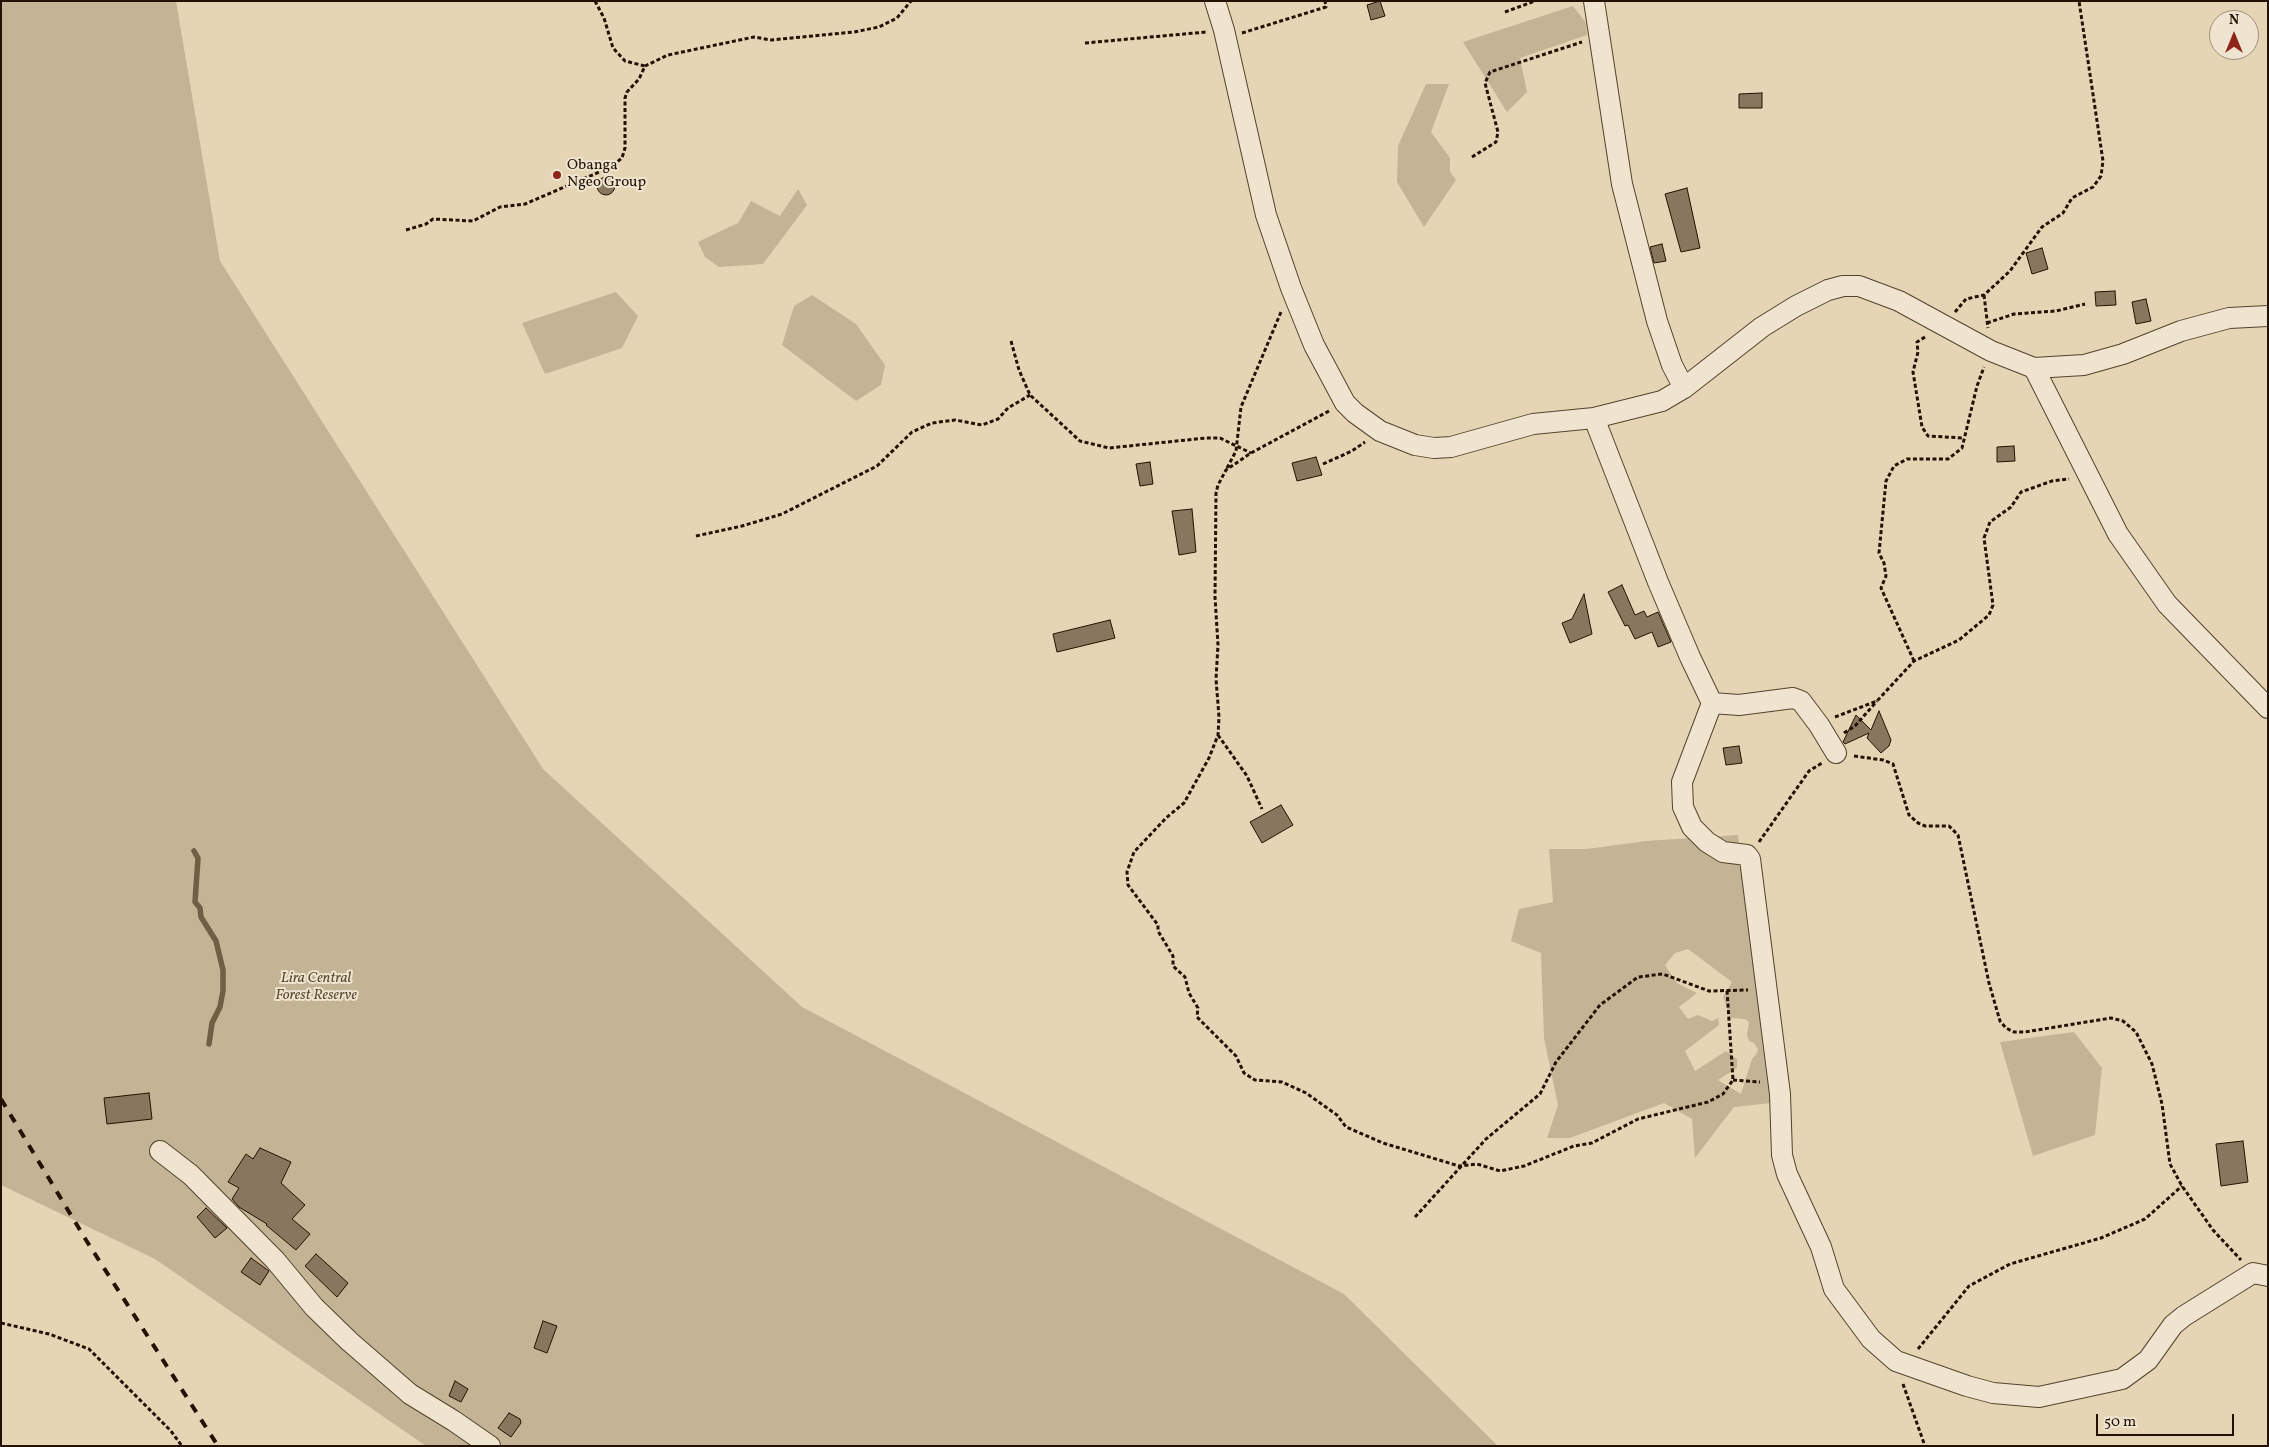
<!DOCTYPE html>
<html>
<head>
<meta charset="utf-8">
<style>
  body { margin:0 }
  #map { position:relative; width:2269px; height:1447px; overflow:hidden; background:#e5d5b5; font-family:Vollkorn,serif }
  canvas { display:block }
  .frame { position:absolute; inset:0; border:2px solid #231200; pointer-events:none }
  .north { position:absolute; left:2209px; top:10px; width:50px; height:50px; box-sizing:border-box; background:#eee4cf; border:1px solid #9d907c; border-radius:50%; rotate:0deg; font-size:14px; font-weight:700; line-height:20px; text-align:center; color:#231200 }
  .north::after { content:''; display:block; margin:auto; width:18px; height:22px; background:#8f2418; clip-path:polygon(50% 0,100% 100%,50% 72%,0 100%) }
  .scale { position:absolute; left:2096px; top:1414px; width:138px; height:22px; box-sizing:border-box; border:2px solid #231200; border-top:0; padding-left:6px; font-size:15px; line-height:18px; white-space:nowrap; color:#231200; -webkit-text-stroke:4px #eee4cf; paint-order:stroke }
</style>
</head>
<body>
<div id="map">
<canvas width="2269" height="1447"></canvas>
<div class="frame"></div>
<div class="north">N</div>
<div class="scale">50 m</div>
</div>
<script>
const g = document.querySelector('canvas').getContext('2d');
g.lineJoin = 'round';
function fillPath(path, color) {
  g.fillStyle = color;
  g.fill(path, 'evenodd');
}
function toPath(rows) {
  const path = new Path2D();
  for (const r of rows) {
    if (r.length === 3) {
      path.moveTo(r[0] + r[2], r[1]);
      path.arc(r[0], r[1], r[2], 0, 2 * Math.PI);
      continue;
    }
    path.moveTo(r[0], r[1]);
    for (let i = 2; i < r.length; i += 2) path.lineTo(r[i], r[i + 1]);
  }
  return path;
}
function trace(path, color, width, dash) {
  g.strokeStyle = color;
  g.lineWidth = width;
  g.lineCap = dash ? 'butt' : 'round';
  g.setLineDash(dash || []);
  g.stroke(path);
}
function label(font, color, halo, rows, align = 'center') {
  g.font = font + ' Vollkorn,serif';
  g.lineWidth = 4;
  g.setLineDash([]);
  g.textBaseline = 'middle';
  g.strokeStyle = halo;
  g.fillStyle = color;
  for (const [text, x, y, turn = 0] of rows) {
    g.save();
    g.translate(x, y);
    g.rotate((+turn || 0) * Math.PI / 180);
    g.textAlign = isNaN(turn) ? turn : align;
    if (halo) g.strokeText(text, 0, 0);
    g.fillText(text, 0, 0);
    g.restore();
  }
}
const green = toPath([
  [1,1,176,1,220,261,543,769,802,1007,1344,1294,1498,1446,426,1446,155,1259,1,1185],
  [1573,6,1586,23,1587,35,1520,58,1527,92,1507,112,1463,42],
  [1426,84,1449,84,1431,132,1450,158,1450,172,1456,180,1424,227,1397,182,1398,146],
  [798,189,807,205,763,264,719,267,705,257,698,242,738,223,751,201,780,216],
  [616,292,638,316,622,348,545,374,522,323],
  [812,295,856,324,885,365,881,385,856,401,782,345,794,306],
  [1738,835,1771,1103,1734,1107,1695,1158,1692,1119,1664,1103,1570,1138,1547,1138,1558,1105,1544,1038,1541,953,1511,941,1519,909,1553,902,1549,849,1587,849,1646,841],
  [1688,949,1732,982,1723,997,1731,1018,1745,1019,1749,1022,1747,1035,1749,1041,1754,1043,1758,1049,1757,1053,1752,1059,1741,1094,1718,1080,1737,1068,1737,1059,1726,1051,1695,1071,1685,1051,1719,1025,1718,1018,1712,1021,1698,1015,1688,1019,1679,1007,1697,993,1677,983,1665,965,1675,953],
  [2074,1032,2102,1068,2095,1135,2033,1156,2000,1042]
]);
const stream = toPath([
  [194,851,198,858,195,902,200,908,201,917,216,941,223,970,223,991,220,1007,212,1023,209,1044]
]);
const building = toPath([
  [1380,1,1385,16,1371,20,1367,5,1380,1],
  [1762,93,1762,108,1739,108,1739,94,1762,93],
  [606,186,9],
  [1687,188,1700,248,1681,252,1665,194,1687,188],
  [1662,244,1666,261,1654,263,1650,247,1662,244],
  [2042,248,2048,269,2032,274,2026,253,2042,248],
  [2115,291,2116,305,2096,306,2095,292,2115,291],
  [2146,299,2151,321,2136,324,2132,302,2146,299],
  [2014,446,2015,461,1997,462,1997,447,2014,446],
  [1316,457,1322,475,1297,481,1292,463,1316,457],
  [1150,462,1153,484,1140,486,1136,464,1150,462],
  [1192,509,1196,552,1179,555,1172,511,1192,509],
  [1622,585,1635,615,1644,611,1647,617,1658,612,1671,642,1658,647,1652,632,1635,639,1628,625,1625,626,1608,592,1622,585],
  [1584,594,1592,634,1570,643,1562,623,1572,619,1584,594],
  [1110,620,1115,638,1057,652,1053,634,1110,620],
  [1879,711,1891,740,1889,746,1881,753,1867,738,1869,733,1845,744,1843,742,1856,715,1871,730,1879,711],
  [1739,746,1742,763,1726,765,1723,748,1739,746],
  [1281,805,1293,825,1262,843,1250,822,1281,805],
  [149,1093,152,1119,107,1124,104,1098,149,1093],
  [2243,1141,2248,1182,2221,1186,2216,1144,2243,1141],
  [260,1148,291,1162,281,1183,305,1205,292,1219,310,1234,296,1250,266,1225,267,1224,239,1207,232,1199,239,1188,228,1182,246,1154,253,1159,260,1148],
  [206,1208,227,1228,215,1238,197,1217,206,1208],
  [316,1254,348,1283,337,1297,305,1266,316,1254],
  [251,1258,269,1271,260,1285,241,1272,251,1258],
  [543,1321,557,1326,547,1353,534,1348,543,1321],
  [455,1381,468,1389,461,1402,449,1396,455,1381],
  [509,1413,520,1419,521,1423,511,1437,498,1428,509,1413]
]);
const path = toPath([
  [595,1,604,18,613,48,625,61,645,66],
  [1505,12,1535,1],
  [1242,33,1326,7,1325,1],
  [1085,43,1206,32],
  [1472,157,1496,142,1498,132,1485,83,1490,72,1582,42],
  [406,230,426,224,433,219,473,221,500,207,525,204,611,167,622,158,625,148,625,98,627,92,639,79,645,66,668,55,754,37,771,40,854,32,879,27,897,18,911,1],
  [1984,295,1988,328],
  [1955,312,1966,299,1984,295,2010,271,2042,227,2063,213,2072,198,2093,187,2101,176,2103,161,2079,1],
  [1987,323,2014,314,2056,311,2085,304],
  [1925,337,1917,342,1918,352,1913,372,1922,427,1928,436,1964,438],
  [1011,341,1019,370,1030,395,1080,441,1109,448,1206,438,1220,438,1251,453],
  [1329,411,1251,453,1226,470,1218,485,1216,493,1215,597,1218,645,1216,679,1219,717,1218,735,1209,758,1184,803,1166,818,1134,852,1127,872,1128,885,1158,925,1158,931,1173,956,1173,966,1185,977,1189,993,1198,1008,1197,1017,1236,1056,1244,1073,1255,1080,1282,1082,1306,1093,1337,1115,1346,1127,1383,1143,1459,1166,1477,1164,1500,1171,1524,1166,1574,1146,1592,1143,1638,1119,1708,1102,1723,1094,1733,1080,1727,990],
  [1323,464,1352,451,1365,442],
  [1227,468,1236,451,1241,407,1281,312],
  [696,536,742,526,782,514,877,466,912,432,932,423,955,420,982,425,998,419,1008,408,1030,395],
  [1914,661,1881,588,1886,576,1884,563,1879,553,1886,481,1894,466,1907,459,1948,459,1962,448,1977,386,1984,367],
  [1835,717,1877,701,1914,661,1959,640,1989,615,1993,605,1984,538,1990,522,2011,507,2021,492,2052,481,2069,479],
  [1844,733,1855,726,1877,701],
  [1218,735,1247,776,1262,809],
  [1854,756,1883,760,1893,764,1909,815,1918,823,1925,826,1949,826,1958,835,1989,983,2000,1021,2006,1028,2014,1032,2025,1032,2111,1018,2123,1021,2136,1032,2152,1064,2162,1104,2170,1164,2182,1186,2213,1230,2241,1260],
  [1759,842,1809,771,1822,763],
  [1733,1080,1760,1082],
  [1415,1217,1486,1139,1540,1094,1556,1062,1600,1005,1638,977,1663,974,1709,991,1748,990],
  [1,1323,49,1334,89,1349,171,1431,182,1446],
  [1918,1349,1969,1286,2010,1264,2101,1238,2145,1219,2182,1186],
  [1903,1384,1925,1446]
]);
const minor = toPath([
  [1215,1,1224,30,1266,215,1291,288,1314,345,1345,403,1355,413,1380,431,1415,445,1434,448,1451,447,1533,424,1594,418,1662,401,1684,388,1762,327,1796,306,1828,290,1843,286,1859,286,1899,301,1991,351,2034,368,2118,534,2167,604,2268,708],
  [1594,1,1622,184,1657,321,1672,365,1684,388],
  [2034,368,2084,365,2123,354,2181,331,2229,318,2268,316],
  [1594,418,1658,582,1690,657,1712,703,1682,782,1683,807,1692,827,1707,842,1723,852,1747,855,1750,859,1780,1094,1782,1155,1787,1174,1821,1247,1834,1289,1871,1339,1896,1361,1967,1386,1993,1393,2039,1397,2122,1379,2148,1360,2173,1325,2184,1316,2253,1273,2268,1276],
  [1712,703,1739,705,1793,698,1801,701,1819,725,1836,753],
  [160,1151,191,1175,275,1260,314,1307,349,1341,410,1394,454,1421,490,1446]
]);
const rail = toPath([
  [1,1099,86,1240,218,1446]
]);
const markers = [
  [557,175,5,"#8f2418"]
];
const poiNames = [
  ["Obanga",567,166],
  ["Ngeo Group",567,183]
];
const parkNames = [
  ["Lira Central",316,979],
  ["Forest Reserve",316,996]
];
fillPath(green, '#c4b496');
trace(stream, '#705f47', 5.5);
fillPath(building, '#88775e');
trace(building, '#231200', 1);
trace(minor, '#54432d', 22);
trace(path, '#231200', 3, [4, 2.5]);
trace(minor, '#eee4cf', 20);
trace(rail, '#231200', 4, [9, 9]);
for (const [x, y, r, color] of markers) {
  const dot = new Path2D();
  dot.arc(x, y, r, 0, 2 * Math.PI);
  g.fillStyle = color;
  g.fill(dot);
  trace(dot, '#eee4cf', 2);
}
label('15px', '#231200', '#eee4cf', poiNames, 'left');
label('italic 15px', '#5b4b34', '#eee4cf', parkNames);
</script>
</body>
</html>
